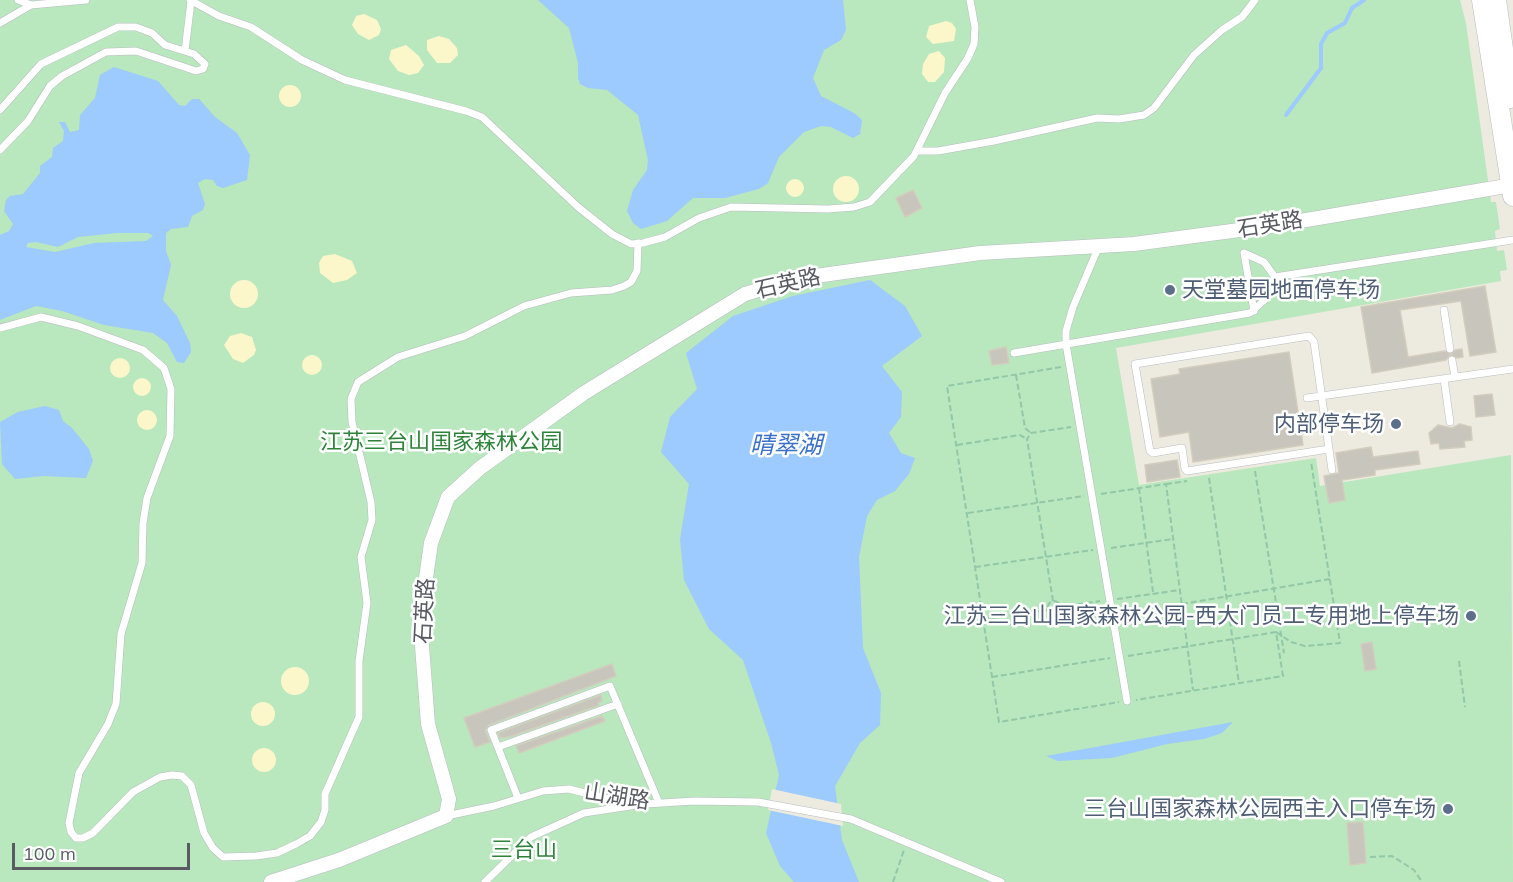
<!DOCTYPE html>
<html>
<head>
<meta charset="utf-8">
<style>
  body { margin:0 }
  #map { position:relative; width:1513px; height:882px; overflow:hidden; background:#edebdf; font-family:Mulish,sans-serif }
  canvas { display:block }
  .scale { position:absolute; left:12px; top:843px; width:178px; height:27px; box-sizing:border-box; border:3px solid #585b62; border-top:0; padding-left:8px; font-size:18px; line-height:21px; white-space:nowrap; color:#585b62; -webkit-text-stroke:4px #fff; paint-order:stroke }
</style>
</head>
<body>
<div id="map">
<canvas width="1513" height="882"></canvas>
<div class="scale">100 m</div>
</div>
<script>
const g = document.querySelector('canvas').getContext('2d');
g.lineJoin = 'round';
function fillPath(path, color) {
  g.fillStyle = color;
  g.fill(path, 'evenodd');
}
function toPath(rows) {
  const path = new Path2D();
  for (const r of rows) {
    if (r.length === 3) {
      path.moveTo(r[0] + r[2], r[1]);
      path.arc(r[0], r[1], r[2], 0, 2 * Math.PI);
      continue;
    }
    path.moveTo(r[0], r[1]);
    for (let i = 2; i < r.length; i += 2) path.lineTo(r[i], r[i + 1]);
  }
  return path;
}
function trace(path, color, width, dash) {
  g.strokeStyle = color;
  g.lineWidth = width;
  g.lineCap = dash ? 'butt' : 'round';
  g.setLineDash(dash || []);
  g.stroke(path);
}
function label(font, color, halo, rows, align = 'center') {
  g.font = font + ' Mulish,"Noto Sans SC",sans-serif';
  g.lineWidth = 5;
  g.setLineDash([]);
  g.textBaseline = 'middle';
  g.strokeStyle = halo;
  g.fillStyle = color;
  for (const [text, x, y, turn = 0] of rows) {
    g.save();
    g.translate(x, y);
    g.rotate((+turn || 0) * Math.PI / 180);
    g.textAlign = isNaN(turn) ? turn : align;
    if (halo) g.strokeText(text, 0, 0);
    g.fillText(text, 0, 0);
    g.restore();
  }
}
const green = toPath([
  [0,0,1460,0,1466,23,1491,202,1496,202,1500,229,1495,231,1497,251,1504,250,1507,270,1500,271,1501,281,1116,348,1139,485,1316,458,1320,486,1511,455,1513,882,0,882]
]);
const sand = toPath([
  [364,14,377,20,381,29,379,35,369,40,358,34,352,25,356,16],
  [946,21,952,23,956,29,954,41,933,44,926,37,929,26],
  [439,36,449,39,457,48,458,55,450,63,437,63,427,50,427,40],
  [406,45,419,56,424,65,418,73,409,75,398,71,389,59,391,50],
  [939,51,945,58,944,72,935,82,928,82,922,74,923,64,929,54],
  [290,96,11],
  [846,189,13],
  [795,188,9],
  [335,254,352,261,357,273,347,280,333,283,320,273,319,263,323,256],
  [244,294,14],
  [241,333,252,337,256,350,254,355,243,363,233,359,224,345,230,336],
  [312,365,10],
  [120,368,10],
  [142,387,9],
  [147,420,10],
  [295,681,14],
  [263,714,12],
  [264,760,12]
]);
const water = toPath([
  [538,0,843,0,846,30,841,40,824,50,813,78,821,96,854,113,862,120,860,134,853,138,831,127,821,126,804,132,779,157,768,183,759,189,725,198,693,198,667,221,641,229,633,223,627,211,633,190,647,170,648,160,638,115,607,90,588,88,580,84,578,78,578,63,569,28],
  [114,67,158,81,179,105,185,106,192,99,199,99,215,117,237,133,250,155,247,180,223,188,217,186,213,180,205,179,198,183,205,204,203,210,192,216,188,227,171,229,166,233,166,251,171,265,163,300,177,316,190,343,191,352,184,363,177,362,167,343,153,333,104,325,62,311,36,306,0,320,0,235,9,231,13,224,4,211,6,200,10,196,23,194,40,173,40,166,52,157,53,148,63,141,64,131,59,122,65,122,70,132,79,130,80,115,95,98,100,75],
  [117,233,148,233,153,236,146,241,94,243,55,252,26,247,28,243,36,242,58,247,78,237],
  [870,280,905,306,922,336,882,366,902,392,901,417,889,433,901,453,915,458,909,474,895,491,877,500,867,516,859,557,863,648,881,693,880,725,860,743,835,786,842,840,859,882,794,882,780,866,766,833,779,775,771,743,743,660,709,629,684,580,680,539,689,484,661,452,670,417,697,389,686,353,733,316,793,296],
  [45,406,59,410,63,421,72,428,89,449,93,461,86,478,44,476,15,479,2,464,0,422,18,412],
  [1233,722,1222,733,1204,739,1167,744,1112,758,1058,761,1046,756]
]);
const pier = toPath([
  [772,789,841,804,843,826,768,810]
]);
const stream = toPath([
  [1286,115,1321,68,1321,44,1327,33,1345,23,1352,8,1364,0]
]);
const building = toPath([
  [913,190,922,208,905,217,896,198,913,190],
  [1485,286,1496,352,1470,356,1461,301,1400,310,1408,357,1445,351,1451,354,1455,350,1462,349,1463,357,1457,358,1450,355,1446,360,1372,373,1361,307,1485,286],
  [1006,347,1009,363,992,365,989,351,1006,347],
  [1289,352,1303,445,1193,462,1189,432,1160,437,1151,379,1180,374,1179,369,1289,352],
  [1492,394,1495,415,1476,417,1474,396,1492,394],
  [1460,424,1471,427,1472,440,1464,441,1465,447,1440,449,1439,443,1431,444,1429,433,1438,425,1452,428,1460,424],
  [1371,447,1373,457,1418,451,1420,464,1375,470,1375,475,1342,480,1345,500,1329,503,1324,476,1339,473,1336,453,1371,447],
  [1177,460,1180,477,1147,482,1145,465,1177,460],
  [1372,642,1376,669,1365,671,1361,644,1372,642],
  [612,664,616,676,489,725,485,730,490,742,475,747,464,718,612,664],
  [601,695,602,701,598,703,599,705,512,736,500,738,498,733,601,695],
  [602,716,605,721,519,753,516,746,602,716],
  [1363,822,1366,863,1350,865,1347,823,1363,822]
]);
const path = toPath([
  [1061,367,947,386,999,722,1119,702],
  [1016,375,1025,428,1031,433],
  [957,445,1020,435,1027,439],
  [1255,471,1284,653],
  [1209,478,1239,683],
  [1166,484,1187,481],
  [1139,488,1153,592],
  [1101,494,1166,484,1193,690],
  [968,513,1084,496],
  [1111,548,1173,539],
  [975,567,1093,550],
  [1117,599,1180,590],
  [1053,601,1027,439,1031,433,1071,427],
  [1054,607,6],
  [1182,604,1330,579],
  [1060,607,1100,601],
  [983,619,1048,610],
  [1276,632,1291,642,1305,646,1340,643,1311,462],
  [1128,656,1276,632,1283,676,1136,700],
  [1459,661,1465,707],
  [992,677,1110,658],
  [1370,857,1392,856,1414,870,1422,882],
  [893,882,904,850]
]);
const service = toPath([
  [18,0,31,5,86,0],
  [190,0,219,16,251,27,302,60,345,80,466,111,482,117,578,207,612,234,631,244,643,243,665,237,699,218,731,207,828,209,854,207,870,202,914,156,945,93,968,58,974,44,975,27,970,0],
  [0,23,31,5],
  [185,51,191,1],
  [0,110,41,64,118,27,136,27,152,33,165,45,194,54,205,64,203,69,196,71,136,51,106,52,62,76,50,86,28,121,0,150],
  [917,151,938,151,994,141,1097,118,1119,119,1144,115,1154,108,1194,55,1222,30,1242,17,1255,0],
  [1099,246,1073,307,1066,331,1066,344,1127,701],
  [1444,310,1450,349],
  [1254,311,1244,253,1264,262,1275,277],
  [0,328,41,317,78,326,143,350,164,368,171,389,170,436,147,498,143,523,142,563,121,634,116,704,108,724,79,773,69,823,71,832,76,838,83,838,93,833,133,792,160,777,172,775,182,776,191,785,204,833,213,848,223,857,256,856,277,853,296,844,310,836,321,822,325,810,325,794,359,717,359,661,367,603,361,557,372,520,371,502,352,422,351,399,358,382,398,357,465,336,524,306,571,293,612,290,624,286,631,282,637,271,638,243],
  [1014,353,1250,313,1269,296,1275,277,1513,240],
  [1452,360,1455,377],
  [1444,379,1450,422],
  [1307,398,1513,369],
  [1329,449,1187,471,1185,469,1182,448,1153,453,1150,451,1135,364,1309,336,1314,342,1329,449,1332,470],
  [498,747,618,704],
  [518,798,491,730,610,686,659,803],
  [446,816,494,806,543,791,569,789,604,798,646,804,694,801,758,802,851,819,1001,882],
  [485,882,531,837,584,813,637,805]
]);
const minor = toPath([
  [271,882,339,860,446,816,449,799,428,724,420,620,431,543,448,497,480,468,584,393,745,294,794,279,980,253,1134,244,1277,225,1512,185]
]);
const secondary = toPath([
  [1482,0,1513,196],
  [1496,0,1510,98]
]);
const markers = [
  [1170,290,6,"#5c6f8a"],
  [1396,424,6,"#5c6f8a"],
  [1471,616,6,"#5c6f8a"],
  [1448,809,6,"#5c6f8a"]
];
const streetNames = [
  ["石英路",1270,225,-9],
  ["石英路",788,284,-13],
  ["石英路",425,611,-87],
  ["山湖路",617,797,9]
];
const serviceNames = [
  ["天堂墓园地面停车场",1182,290,"left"],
  ["内部停车场",1384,424],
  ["江苏三台山国家森林公园-西大门员工专用地上停车场",1459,616],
  ["三台山国家森林公园西主入口停车场",1436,809]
];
const parkNames = [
  ["江苏三台山国家森林公园",441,442],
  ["三台山",524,850]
];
const waterNames = [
  ["晴翠湖",786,446]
];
fillPath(green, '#b9e7be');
fillPath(sand, '#fcf6cb');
fillPath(water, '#9dcaff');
fillPath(pier, '#edebdf');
trace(stream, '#9dcaff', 4);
fillPath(building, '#c8c5bc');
trace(building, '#d2cdbd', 1.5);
trace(service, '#babcc2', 8);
trace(minor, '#babcc2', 15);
trace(secondary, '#babdc5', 21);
trace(path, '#92c7a7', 2, [6, 3]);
trace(service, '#fff', 7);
trace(minor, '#fff', 14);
trace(secondary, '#fff', 20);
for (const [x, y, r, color] of markers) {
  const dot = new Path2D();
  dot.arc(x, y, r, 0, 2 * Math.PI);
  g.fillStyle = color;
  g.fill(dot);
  trace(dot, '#fff', 2);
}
label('22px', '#585b62', '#fff', streetNames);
label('22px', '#4e5e75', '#fff', serviceNames, 'right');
label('22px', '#2e833b', '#fff', parkNames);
label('italic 24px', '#3970c9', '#fff', waterNames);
</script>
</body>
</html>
